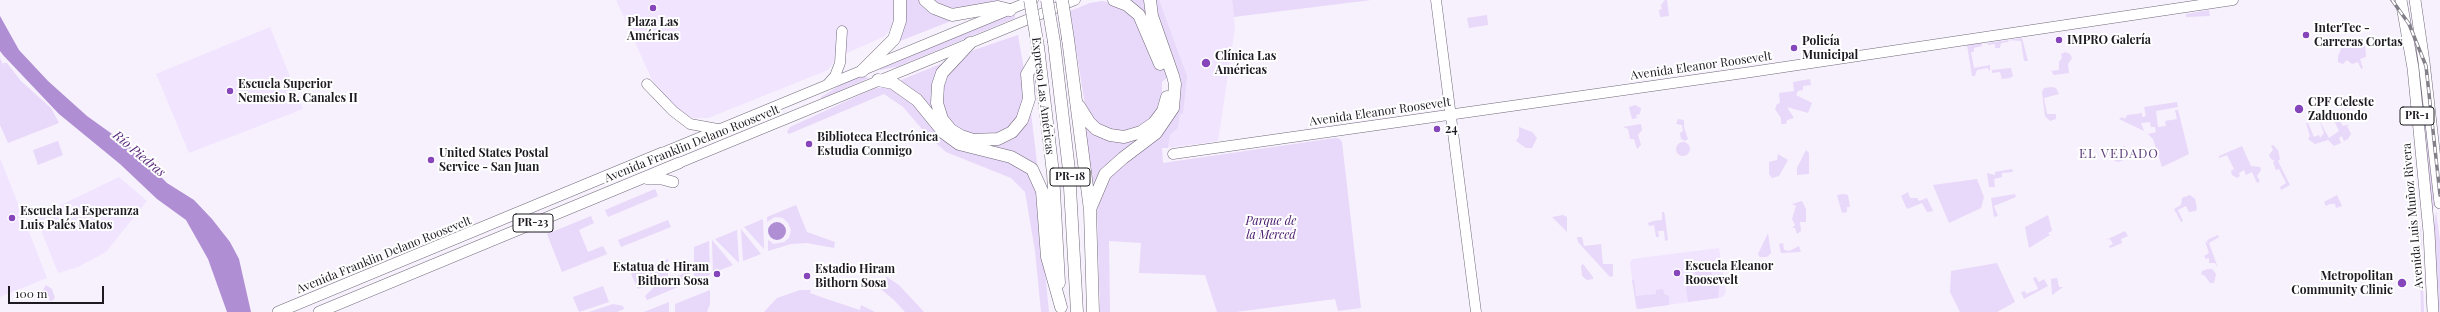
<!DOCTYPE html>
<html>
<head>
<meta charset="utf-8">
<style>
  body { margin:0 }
  #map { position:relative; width:2440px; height:312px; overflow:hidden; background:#f7f1fd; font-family:"Playfair Display",serif }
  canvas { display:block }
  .scale { position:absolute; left:8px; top:286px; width:96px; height:18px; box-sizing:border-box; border:2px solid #1d1a21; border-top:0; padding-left:5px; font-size:12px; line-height:14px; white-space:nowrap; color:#1d1a21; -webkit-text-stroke:3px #fff; paint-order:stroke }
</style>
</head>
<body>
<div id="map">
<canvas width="2440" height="312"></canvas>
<div class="scale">100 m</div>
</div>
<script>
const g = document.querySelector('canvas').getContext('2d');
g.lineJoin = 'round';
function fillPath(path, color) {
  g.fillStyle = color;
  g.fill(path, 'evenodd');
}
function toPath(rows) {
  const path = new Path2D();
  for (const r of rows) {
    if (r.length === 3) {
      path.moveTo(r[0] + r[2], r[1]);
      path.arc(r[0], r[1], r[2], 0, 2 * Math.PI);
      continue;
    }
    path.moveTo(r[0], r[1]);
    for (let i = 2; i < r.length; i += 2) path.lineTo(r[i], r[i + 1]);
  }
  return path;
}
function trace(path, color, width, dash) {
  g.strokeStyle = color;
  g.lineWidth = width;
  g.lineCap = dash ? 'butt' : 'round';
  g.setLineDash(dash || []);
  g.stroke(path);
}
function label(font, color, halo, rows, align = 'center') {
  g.font = font + ' "Playfair Display",serif';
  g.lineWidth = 4;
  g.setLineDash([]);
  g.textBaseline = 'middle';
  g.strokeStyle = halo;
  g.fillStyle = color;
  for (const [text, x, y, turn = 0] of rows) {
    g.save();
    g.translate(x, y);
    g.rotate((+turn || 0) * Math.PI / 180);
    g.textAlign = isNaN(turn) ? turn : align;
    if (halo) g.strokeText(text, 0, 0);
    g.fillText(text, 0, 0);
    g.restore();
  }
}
const built = toPath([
  [616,0,896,0,896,15,893,25,885,36,836,58,828,70,708,118,694,118,684,116,669,101,652,80],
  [1232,0,1235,28,1218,141,1168,148,1170,135,1178,128,1180,114,1183,114,1159,0],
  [270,27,303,109,189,153,156,74],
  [0,158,47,278,0,297],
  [119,177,147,201,106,252,78,267,58,273,36,217],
  [1719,248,1726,292,1723,297,1639,309,1636,308,1630,263,1632,259]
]);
const green = toPath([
  [905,0,920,0,951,21,895,43],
  [931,0,1001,0,951,10],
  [1126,0,1147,0,1146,12,1149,23,1171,74,1172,96,1165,116,1157,127,1120,152,1105,167,1092,191,1084,123,1107,138,1121,140,1133,138,1151,129,1160,120,1170,96,1169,76,1162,82,1162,99,1160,110,1152,120,1138,130,1124,133,1109,131,1093,121,1085,105,1070,11,1090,3,1102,1,1117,4,1133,15,1147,38,1150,29,1146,21,1139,10],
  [1152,0,1159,0,1187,76,1183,114,1180,114,1178,128,1170,135,1168,148,1162,148,1163,163,1335,138,1340,139,1342,142,1361,308,1338,311,1335,299,1236,312,1217,312,1205,275,1139,273,1141,243,1109,241,1110,312,1100,312,1097,212,1100,195,1110,175,1178,102],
  [1232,0,1371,0,1234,17],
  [1665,0,1667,0,1669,16,1660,17,1659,10,1662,9,1661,5],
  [2209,10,2210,16,2186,17,2186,14],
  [1015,12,1015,18,897,67,878,70],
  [1487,15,1488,25,1469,28,1467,18],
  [2413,33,2417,44,2431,175,2434,204,2432,214],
  [1018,35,1024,70,1025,109,1010,127,996,134,980,136,959,130,948,119,939,102,940,84,958,58,974,50],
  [2022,38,2028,61,2024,61,2021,41,2008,40,2008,42,2001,43,2000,48,1995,48,1995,44,1988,45,1988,43],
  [2362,39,2365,43,2366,57,2360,59,2363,68,2361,69,2358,62,2352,64,2347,60,2343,64,2338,62,2338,56,2342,47],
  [1982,43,1982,46,1974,48,1974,52,1971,52,1974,68,1990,65,1990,71,1987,68,1977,70,1975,76,1972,76,1967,45],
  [2065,52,2070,54,2072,58,2068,64,2069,73,2054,75,2051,71,2059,70,2059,62,2062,58,2061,54],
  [0,58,4,67,3,63,7,63,21,81,51,108,59,123,8,143,0,125],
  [948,61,940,70,933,91,936,112,946,128,957,137,968,142,994,143,1006,140,1015,134,1031,113,1038,171,1022,158,968,143,957,138,942,126,918,96,896,82],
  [2011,68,2013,76,2010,78,2002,79,2000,72,1992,73,1992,70],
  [862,76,869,78,822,99,821,97,845,82],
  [1810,79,1811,85,1803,86,1803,90,1798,91,1796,95,1812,103,1808,113,1787,107,1794,118,1787,120,1786,124,1781,124,1781,118,1775,109,1777,104,1780,103,1779,93,1794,91,1793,82],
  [890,87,1022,166,1036,180,1049,312,1041,312,1035,251,1025,192,1011,178,946,152,928,136,903,107,884,94,789,134,787,132,790,127,862,94,876,88],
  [2052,87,2056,88,2059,94,2044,98,2047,114,2056,114,2056,119,2050,121,2045,116,2042,92,2044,88],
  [2177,102,2178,107,2156,111,2158,127,2166,126,2165,121,2177,119,2175,110,2178,110,2189,154,2162,167,2153,139,2148,134,2156,132,2155,127,2151,127,2150,122,2141,123,2144,131,2119,119,2122,117,2125,119,2127,115,2136,114,2142,113,2142,117,2146,116,2144,107],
  [1635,105,1641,108,1640,114,1636,115,1637,118,1632,119,1629,107],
  [2335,113,2343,126,2350,124,2347,126,2351,134,2348,139,2344,141,2342,136,2339,138,2341,143,2334,146,2328,140,2315,144,2308,139,2310,136,2306,123,2308,123,2314,137,2319,135,2320,138,2324,133,2319,120,2329,138,2339,131,2331,114],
  [1678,119,1684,120,1684,127,1688,139,1685,141,1681,139,1680,133,1683,131,1682,125,1676,124],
  [1641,124,1642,130,1638,135,1641,145,1637,149,1634,139,1630,139,1628,129,1623,127],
  [1519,127,1532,132,1537,138,1532,148,1526,148,1516,141,1519,136],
  [58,141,63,155,38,165,33,150],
  [1683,149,7],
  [2271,145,2273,145,2278,150,2280,159,2278,161,2290,185,2281,190,2280,187,2286,183,2279,169,2276,170,2273,162,2275,161,2271,159,2269,155,2273,150],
  [2125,146,2129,158,2118,162,2109,158,2109,152],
  [2242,146,2251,166,2260,167,2261,170,2257,176,2260,181,2257,183,2252,172,2246,175,2244,170,2239,173,2240,176,2237,178,2232,175,2231,171,2234,169,2227,155,2219,158,2219,156],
  [1806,150,1809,153,1809,174,1797,175,1797,168],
  [1778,154,1788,160,1779,176,1772,178,1769,174,1769,162,1777,160],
  [2012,169,2013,172,2002,173,2002,177,1994,179,1995,187,1989,187,1987,173,1995,175,1995,172],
  [1977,179,1984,197,1981,208,1949,223,1933,185],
  [655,189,658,196,608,217,605,210],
  [1908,192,1910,198,1917,198,1919,201,1927,198,1933,211,1927,212,1922,203,1907,209,1901,196],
  [1844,194,1848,195,1850,207,1847,207,1847,212,1842,213,1837,195],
  [2015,194,2016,197,1994,206,1998,216,1994,217,1991,198],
  [2190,195,2195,199,2197,208,2196,211,2189,212,2186,206,2178,210,2183,221,2181,222,2174,209,2181,205,2182,198],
  [2337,195,2342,206,2336,208,2335,204,2330,204,2326,206,2324,202],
  [1802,201,1806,209,1806,222,1800,222,1801,231,1797,234,1795,228,1792,228,1795,225,1792,219,1796,206,1792,204],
  [796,205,807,232,835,242,834,248,807,243,791,244,768,251,768,240,774,244,784,242,789,238,791,230,788,223,783,218,775,217,767,222,767,217],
  [2436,211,2440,241,2440,312,2438,312,2433,232],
  [1662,212,1664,212,1665,216,1668,240,1665,241,1664,231,1658,231,1659,237,1656,237,1654,225,1649,226,1648,223,1653,221,1662,220],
  [1563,215,1567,217,1567,232,1552,217],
  [2048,215,2052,231,2048,233,2050,235,2029,248,2025,227],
  [591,216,594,223,579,230,588,252,603,246,607,254,562,272,547,234],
  [763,219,764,249,744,227],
  [668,220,671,227,621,247,618,240],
  [2419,225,2421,229,2424,312,2421,312],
  [741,229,761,254,743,261],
  [737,230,739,263,715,239],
  [2125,231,2128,236,2121,239,2122,243,2110,248,2109,246,2113,244,2110,239,2106,240],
  [1768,233,1771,253,1767,257,1760,257,1758,254],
  [2218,235,2219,237,2209,243,2218,268,2215,263,2209,263,2209,258,2206,259,2204,256,2209,253,2205,241,2208,243,2207,240],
  [1577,237,1582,237,1584,246,1601,244,1603,264,1613,264,1613,276,1610,277,1578,242],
  [712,240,733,265,713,273],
  [709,241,710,275,694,281,694,247],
  [1783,243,1784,250,1789,251,1799,246,1801,252,1781,253,1779,244],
  [668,259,668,277,638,289,631,274],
  [1997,263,2015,302,1997,312,1960,312,1950,292,1951,271],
  [1583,264,1593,277,1593,279,1587,280,1582,276,1581,266],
  [1698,264,1705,265,1711,268,1712,275,1717,275,1719,284,1718,298,1688,302,1686,287,1689,284,1696,283,1694,267],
  [2208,269,2212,269,2216,274,2214,283,2210,283,2205,276,2201,274,2202,271],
  [690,271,690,282,647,300,645,296,657,284],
  [887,277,899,285,924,312,905,312,894,300,876,285,877,282,882,285],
  [2036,277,2039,282,2044,279,2048,286,2024,299,2021,292,2025,291,2026,294,2038,289,2033,278],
  [2057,278,2059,287,2063,287,2052,295,2051,279],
  [1632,280,1634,280,1636,296,1656,294,1656,290,1663,289,1664,294,1669,296,1669,305,1637,309],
  [46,285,52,289,55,298,52,301,46,299,43,290],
  [603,286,609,302,579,312,573,297],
  [710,290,710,304,707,312,675,312,675,304],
  [800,290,811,290,810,293,821,297,860,310,861,305,875,312,764,312,777,298],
  [669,302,669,312,644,312],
  [613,304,623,306,624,309,617,312,589,312]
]);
const water = toPath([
  [0,16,19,50,48,81,87,116,133,149,167,183,194,200,212,219,230,242,239,259,251,312,227,312,208,259,186,220,157,199,120,164,59,114,3,55,0,51],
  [777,231,9]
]);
const secondary = toPath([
  [1436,0,1476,312],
  [647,84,673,111,690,124,723,130],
  [827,85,835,76,840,63,842,31],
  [662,153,1033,0],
  [1173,154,1751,72,2233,0],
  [679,163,1075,0]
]);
const primary = toPath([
  [2401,0,2413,68,2429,232,2433,312],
  [2415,0,2424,62,2440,203],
  [648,179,662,179,673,182],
  [278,312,662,153],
  [319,312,679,163]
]);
const highway = toPath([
  [925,0,934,8,952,15,998,7,1010,10],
  [1114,0,1127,5,1139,15,1160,64],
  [1068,39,1090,210,1093,312],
  [1054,42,1069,170,1077,312],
  [970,43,942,73,938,85,937,103,942,119,951,130,961,136,973,140,998,139,1012,132,1022,120,1029,99,1027,74,1039,54],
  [1038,47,1053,173,1059,283],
  [862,71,894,39,900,21,900,0],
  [878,80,893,83,917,100,944,133,959,144,1011,157,1032,169,1042,191,1047,257,1061,307],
  [1079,106,1089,122,1096,129,1110,135,1124,137,1141,132,1154,123,1163,111,1167,97],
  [1091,207,1105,174,1123,158,1156,133,1173,108,1175,84,1173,76,1152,16,1150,0]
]);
const rail = toPath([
  [2392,0,2409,24,2426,66,2440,195]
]);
const highwayBridge = toPath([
  [1030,0,1038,47],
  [1047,0,1054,42],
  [1062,0,1068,39]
]);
const markers = [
  [653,8,4,"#8645ba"],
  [2306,35,4,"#8645ba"],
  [2059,40,4,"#8645ba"],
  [1794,48,4,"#8645ba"],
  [1206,63,5,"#8645ba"],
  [230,91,4,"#8645ba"],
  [2299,109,5,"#8645ba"],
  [1437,129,4,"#8645ba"],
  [809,144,4,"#8645ba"],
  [431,160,4,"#8645ba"],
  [12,218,4,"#8645ba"],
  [1677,273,4,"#8645ba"],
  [717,274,4,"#8645ba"],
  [807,276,4,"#8645ba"],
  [2402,283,5,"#8645ba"]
];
const shields = [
  [2417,116,34],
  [1070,177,40],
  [533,223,40]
];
const shieldNames = [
  ["PR-1",2417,116],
  ["PR-18",1070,177],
  ["PR-23",533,223]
];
const poiNames = [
  ["Plaza Las",653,22,"center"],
  ["Américas",653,36,"center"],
  ["InterTec -",2314,28],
  ["Carreras Cortas",2314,42],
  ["IMPRO Galería",2067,40],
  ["Policía",1802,41],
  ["Municipal",1802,55],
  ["Clínica Las",1215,56],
  ["Américas",1215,70],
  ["Escuela Superior",238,84],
  ["Nemesio R. Canales II",238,98],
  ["CPF Celeste",2308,102],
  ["Zalduondo",2308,116],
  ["24",1445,129],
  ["Biblioteca Electrónica",817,137],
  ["Estudia Conmigo",817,151],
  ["United States Postal",439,153],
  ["Service - San Juan",439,167],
  ["Escuela La Esperanza",20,211],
  ["Luis Palés Matos",20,225],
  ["Escuela Eleanor",1685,266],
  ["Roosevelt",1685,280],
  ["Estatua de Hiram",709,267,"right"],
  ["Bithorn Sosa",709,281,"right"],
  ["Estadio Hiram",815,269],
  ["Bithorn Sosa",815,283],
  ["Metropolitan",2393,276,"right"],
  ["Community Clinic",2393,290,"right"]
];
const streetNames = [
  ["Avenida Eleanor Roosevelt",1701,66,-8],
  ["Expreso Las Américas",1043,96,83],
  ["Avenida Eleanor Roosevelt",1380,112,-8],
  ["Avenida Franklin Delano Roosevelt",692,144,-22],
  ["Avenida Luis Muñoz Rivera",2413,216,-95],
  ["Avenida Franklin Delano Roosevelt",384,255,-22]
];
const parkNames = [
  ["Parque de",1271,221],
  ["la Merced",1271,235]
];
const waterNames = [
  ["Río Piedras",139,154,40]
];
const neighbourhoodNames = [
  ["EL VEDADO",2119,154]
];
fillPath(built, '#f1e4ff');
fillPath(green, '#e8d8f9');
fillPath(water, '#b08ed3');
trace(secondary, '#71697a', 11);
trace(primary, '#71697a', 12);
trace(highway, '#71697a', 13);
trace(secondary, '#fff', 10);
trace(primary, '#fff', 11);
trace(highway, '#fff', 12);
trace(rail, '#837f88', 3.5);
trace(rail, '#fff', 2, [6]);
trace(highwayBridge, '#71697a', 13, []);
trace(highwayBridge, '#fff', 12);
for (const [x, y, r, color] of markers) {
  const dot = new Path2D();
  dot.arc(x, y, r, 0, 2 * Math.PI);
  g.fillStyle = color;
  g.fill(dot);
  trace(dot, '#fff', 1.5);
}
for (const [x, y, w] of shields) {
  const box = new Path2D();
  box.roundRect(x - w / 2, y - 9, w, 18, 3);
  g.fillStyle = '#fff';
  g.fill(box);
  trace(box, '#1d1a21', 1);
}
label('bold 11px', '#1d1a21', null, shieldNames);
label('bold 12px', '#1d1a21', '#fff', poiNames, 'left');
label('12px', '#1d1a21', '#fff', streetNames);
label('italic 12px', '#451567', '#fff', parkNames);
label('italic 13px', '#56287a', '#fff', waterNames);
g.letterSpacing = '1px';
label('13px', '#60417d', '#fff', neighbourhoodNames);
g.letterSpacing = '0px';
</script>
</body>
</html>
